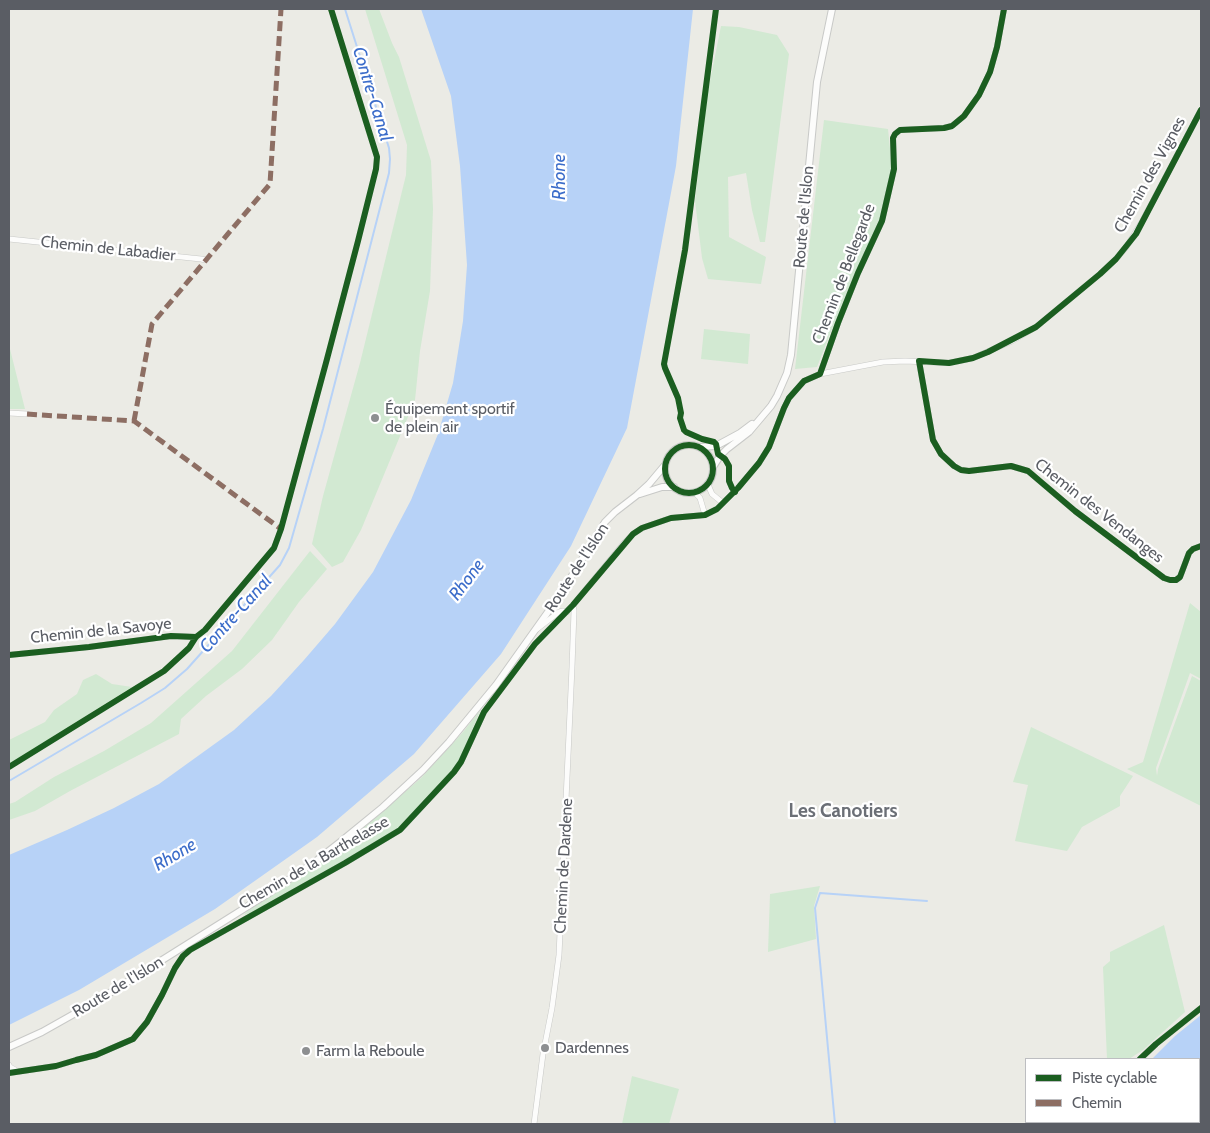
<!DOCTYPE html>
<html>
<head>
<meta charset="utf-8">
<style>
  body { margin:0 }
  #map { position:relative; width:1210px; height:1133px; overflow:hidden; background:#ebebe5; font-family:Cabin,sans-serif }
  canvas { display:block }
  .frame { position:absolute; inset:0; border:10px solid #5a5d64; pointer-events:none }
  .legend { position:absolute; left:1025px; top:1058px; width:175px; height:65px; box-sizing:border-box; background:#fff; border:1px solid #bdbec1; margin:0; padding:6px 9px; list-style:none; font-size:15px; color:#5a5d64 }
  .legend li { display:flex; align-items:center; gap:10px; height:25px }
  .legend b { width:25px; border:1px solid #bdbec1 }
</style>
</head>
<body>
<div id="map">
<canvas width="1210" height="1133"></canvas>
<div class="frame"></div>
<ul class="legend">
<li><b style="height:6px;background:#1b5e20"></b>Piste cyclable</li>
<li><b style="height:6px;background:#8d6e63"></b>Chemin</li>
</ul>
</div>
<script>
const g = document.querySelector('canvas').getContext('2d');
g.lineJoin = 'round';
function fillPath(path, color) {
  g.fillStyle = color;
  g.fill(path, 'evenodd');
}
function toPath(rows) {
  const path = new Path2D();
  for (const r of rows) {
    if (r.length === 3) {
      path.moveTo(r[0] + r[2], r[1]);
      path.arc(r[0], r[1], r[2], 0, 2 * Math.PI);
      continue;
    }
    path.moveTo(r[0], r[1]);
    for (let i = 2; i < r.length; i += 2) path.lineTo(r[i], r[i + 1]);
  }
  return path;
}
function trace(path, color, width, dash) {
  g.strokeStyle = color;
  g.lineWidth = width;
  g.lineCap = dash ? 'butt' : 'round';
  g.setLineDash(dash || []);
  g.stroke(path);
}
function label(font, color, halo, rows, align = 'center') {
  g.font = font + ' Cabin,sans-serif';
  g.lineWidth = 4.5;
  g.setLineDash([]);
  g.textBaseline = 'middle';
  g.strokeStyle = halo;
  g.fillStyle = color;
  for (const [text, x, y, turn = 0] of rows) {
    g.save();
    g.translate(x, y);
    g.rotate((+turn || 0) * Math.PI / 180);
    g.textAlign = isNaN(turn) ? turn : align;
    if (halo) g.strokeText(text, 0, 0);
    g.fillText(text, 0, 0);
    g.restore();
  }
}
const green = toPath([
  [365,9,379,9,392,43,399,57,431,161,433,209,430,291,420,351,415,400,361,530,343,562,332,567,312,544,323,496,360,363,406,175,407,145],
  [721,26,739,27,777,35,789,54,765,242,760,242,752,210,746,173,728,177,729,237,766,257,761,284,708,279,702,258,695,201,707,96],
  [824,120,888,129,892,168,879,222,844,299,817,367,795,369],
  [704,329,750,334,748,364,701,359],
  [9,345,25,409,9,409],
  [310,551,327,569,299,602,272,640,242,669,206,696,181,719,179,734,70,791,35,811,9,820,9,804,15,802,54,777,104,751,151,723,232,651],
  [1190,603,1201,612,1201,679,1190,673,1156,768,1157,776,1158,769,1192,676,1201,681,1201,806,1127,769,1143,762],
  [96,674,112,684,132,687,9,764,9,740,45,722,54,710,77,694,83,680],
  [481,709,458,764,398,830,253,912,243,915,250,909,313,868,344,845,421,778,463,732],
  [1031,727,1133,776,1120,796,1120,806,1082,827,1067,851,1015,841,1028,785,1013,782],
  [820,886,814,906,816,939,768,952,770,894],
  [1164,925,1185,1012,1143,1050,1129,1059,1107,1059,1103,967,1110,961,1110,952],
  [632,1076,679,1089,669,1124,622,1124]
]);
const water = toPath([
  [421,9,693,9,676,166,627,428,571,546,501,654,414,754,317,837,215,909,79,990,9,1025,9,855,67,830,114,808,159,784,234,730,271,696,304,660,335,624,373,572,411,500,438,434,453,383,463,321,467,265,460,166,451,96],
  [1201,1015,1201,1124,1088,1124,1090,1122,1199,1122,1199,1059,1152,1059,1175,1036]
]);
const stream = toPath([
  [9,781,141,703,165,688,187,669,280,565,289,548,323,429,389,173,390,159,389,148,345,9],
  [835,1124,815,908,820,893,927,901]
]);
const minor = toPath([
  [9,239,201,259,206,260],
  [919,361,933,440,941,454,954,466,961,470,969,471,1011,466,1028,471,1075,511,1164,578,1170,580,1176,580,1180,577,1189,553,1193,549,1201,546],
  [820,374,838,323,858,273,882,221,894,169,893,138,895,134,900,130,944,128,952,126,964,116,979,95,990,72,997,47,1004,9],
  [9,413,27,414],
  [708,483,709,487,712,494,723,503],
  [694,492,700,498,705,515],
  [537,629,559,612,563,611,567,612],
  [9,655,89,647,171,636,196,637],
  [1140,1059,1156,1044,1201,1008],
  [9,1065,10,1067,17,1071],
  [9,1073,56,1066,76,1060,96,1055,133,1039,147,1022,162,995,175,968,183,956,190,950,345,863,400,830,454,772,461,762,484,712,535,644,573,605,625,542,633,534,642,528,671,518,705,515,717,509,738,488,759,463,769,447,784,408,789,398,804,381,820,374,883,362,905,361,949,363,973,358,1012,341,1036,327,1054,312,1100,274,1116,259,1127,246,1143,220,1201,110],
  [534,1124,543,1054,552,1008,559,955,572,667,574,611,573,605],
  [1083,1124,1085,1122]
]);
const tertiary = toPath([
  [689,469,24],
  [700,447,716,446,740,433,752,424],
  [713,467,720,456,727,449,749,432,771,406,777,396,787,373,791,355,817,82,832,9],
  [640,494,662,487,674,487],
  [9,1047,42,1032,97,1001,272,891,316,861,339,843,383,807,423,770,449,742,496,685,560,595,605,522,615,512,637,495,649,484,665,465]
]);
const quiet = toPath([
  [27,414,134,421,281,529],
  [134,421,152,324,270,184,281,9]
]);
const cycleway = toPath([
  [716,9,685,250,664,364,665,368,678,398,681,413,680,418,684,430,686,432,702,439,714,442,716,444,718,454,725,459,729,466,729,481,732,488,735,492],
  [1201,110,1136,234,1116,259,1100,274,1036,327,988,352,973,358,949,363,919,361,933,440,941,454,954,466,961,470,969,471,1011,466,1028,471,1075,511,1164,578,1170,580,1176,580,1180,577,1189,553,1193,549,1201,546],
  [689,469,24],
  [9,655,89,647,171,636,196,637],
  [9,767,164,671,189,648,196,637,205,630,274,548,281,529,327,359,358,241,376,169,377,157,331,9],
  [1140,1059,1156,1044,1201,1008],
  [9,1073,56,1066,76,1060,96,1055,133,1039,147,1022,162,995,175,968,183,956,190,950,345,863,400,830,454,772,461,762,484,712,535,644,573,605,633,534,642,528,671,518,705,515,717,509,738,488,759,463,769,447,784,408,789,398,804,381,820,374,838,323,858,273,882,221,894,169,893,138,895,134,900,130,944,128,952,126,964,116,979,95,990,72,997,47,1004,9]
]);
const markers = [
  [375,418,5,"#8d8f91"],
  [545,1048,5,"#8d8f91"],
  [306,1051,5,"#8d8f91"]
];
const streetNames = [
  ["Chemin des Vignes",1150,175,-61],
  ["Route de l'Islon",804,217,-85],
  ["Chemin de Labadier",108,249,6],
  ["Chemin de Bellegarde",844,274,-69],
  ["Chemin des Vendanges",1099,511,38],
  ["Route de l'Islon",577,568,-57],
  ["Chemin de la Savoye",101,631,-6],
  ["Chemin de la Barthelasse",314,863,-30],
  ["Chemin de Dardene",564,866,-87],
  ["Route de l'Islon",118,987,-31]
];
const poiNames = [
  ["Équipement sportif",385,409],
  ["de plein air",385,427],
  ["Dardennes",555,1048],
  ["Farm la Reboule",316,1051]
];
const waterNames = [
  ["Contre-Canal",372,94,73],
  ["Rhone",560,177,-90],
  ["Rhone",467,580,-53],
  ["Contre-Canal",236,614,-48],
  ["Rhone",175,855,-31]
];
const quarterNames = [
  ["Les Canotiers",843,811]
];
fillPath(green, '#d2e9d2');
fillPath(water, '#b7d2f7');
trace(stream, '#b7d2f7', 2);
trace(minor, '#c8c9c7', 6);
trace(tertiary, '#c8c9c7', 8);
trace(minor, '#fcfcfb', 5);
trace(tertiary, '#fcfcfb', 6);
trace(quiet, '#8d6e63', 5, [10, 5]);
trace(cycleway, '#1b5e20', 6);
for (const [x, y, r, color] of markers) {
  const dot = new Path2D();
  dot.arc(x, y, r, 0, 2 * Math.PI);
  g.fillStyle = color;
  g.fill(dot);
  trace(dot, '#fff', 2);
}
label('16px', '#5a5d64', '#fff', streetNames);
label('16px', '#5a5d64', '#fff', poiNames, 'left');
label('italic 18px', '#3c6dca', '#fff', waterNames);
label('bold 19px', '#6b6f76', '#fff', quarterNames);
</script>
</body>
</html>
